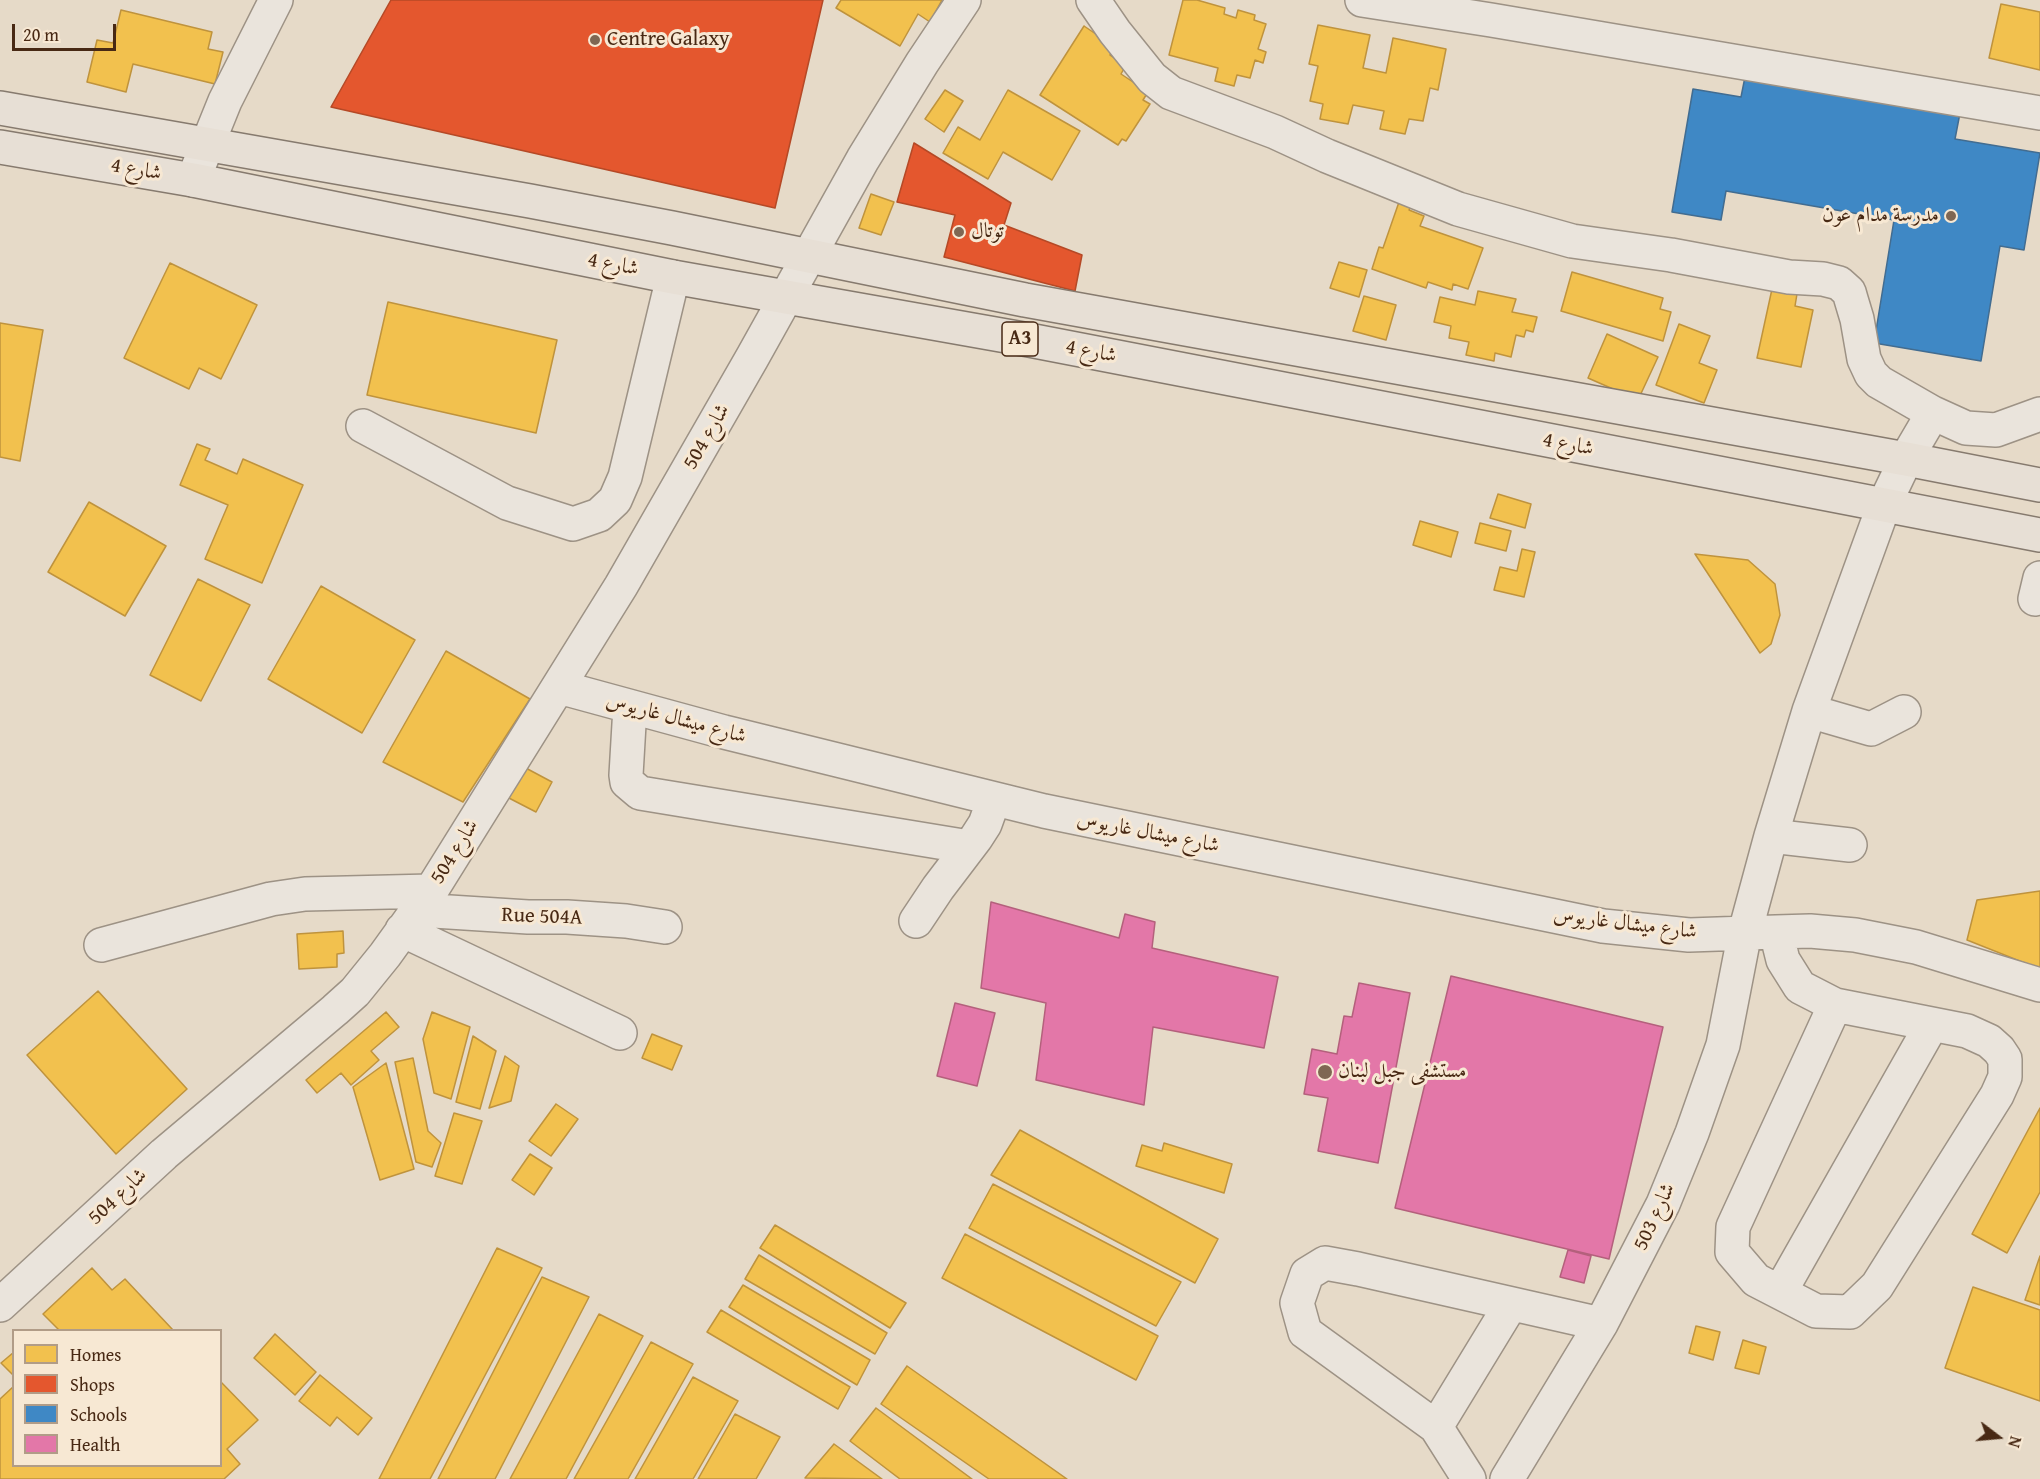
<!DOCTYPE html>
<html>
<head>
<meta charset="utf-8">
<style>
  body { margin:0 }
  #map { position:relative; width:2040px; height:1479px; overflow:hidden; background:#e6dac8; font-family:"Gentium Book Plus",serif }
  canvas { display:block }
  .legend { position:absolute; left:12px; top:1329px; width:210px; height:138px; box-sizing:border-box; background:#f7e8d3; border:2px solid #b19c87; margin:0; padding:8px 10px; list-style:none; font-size:18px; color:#482914 }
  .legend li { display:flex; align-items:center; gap:12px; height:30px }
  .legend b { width:30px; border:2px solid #b19c87 }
  .north { position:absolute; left:1968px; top:1407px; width:60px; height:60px; -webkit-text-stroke:4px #f7e8d3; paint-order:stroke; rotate:106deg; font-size:16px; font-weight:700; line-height:24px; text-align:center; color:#482914 }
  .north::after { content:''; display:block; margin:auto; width:21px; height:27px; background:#482914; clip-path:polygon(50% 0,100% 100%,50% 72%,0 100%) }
  .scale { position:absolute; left:12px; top:24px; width:104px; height:27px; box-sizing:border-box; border:3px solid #482914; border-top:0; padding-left:8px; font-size:18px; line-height:21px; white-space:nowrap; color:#482914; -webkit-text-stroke:4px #f7e8d3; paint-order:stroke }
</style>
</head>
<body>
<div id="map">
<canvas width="2040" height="1479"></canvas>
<ul class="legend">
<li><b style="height:16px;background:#f2c14e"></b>Homes</li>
<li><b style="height:16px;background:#e4572e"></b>Shops</li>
<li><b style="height:16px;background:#3f88c5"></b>Schools</li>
<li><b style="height:16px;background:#e377a8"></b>Health</li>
</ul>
<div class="north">N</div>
<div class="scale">20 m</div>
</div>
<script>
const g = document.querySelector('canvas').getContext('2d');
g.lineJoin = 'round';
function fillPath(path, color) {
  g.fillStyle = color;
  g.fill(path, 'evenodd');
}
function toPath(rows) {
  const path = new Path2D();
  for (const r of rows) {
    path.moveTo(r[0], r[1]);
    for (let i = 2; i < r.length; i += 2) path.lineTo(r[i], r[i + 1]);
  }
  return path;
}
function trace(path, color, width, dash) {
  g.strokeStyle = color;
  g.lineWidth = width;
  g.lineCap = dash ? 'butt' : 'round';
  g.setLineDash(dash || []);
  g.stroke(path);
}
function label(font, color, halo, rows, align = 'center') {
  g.font = font + ' "Gentium Book Plus",Amiri,serif';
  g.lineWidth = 6;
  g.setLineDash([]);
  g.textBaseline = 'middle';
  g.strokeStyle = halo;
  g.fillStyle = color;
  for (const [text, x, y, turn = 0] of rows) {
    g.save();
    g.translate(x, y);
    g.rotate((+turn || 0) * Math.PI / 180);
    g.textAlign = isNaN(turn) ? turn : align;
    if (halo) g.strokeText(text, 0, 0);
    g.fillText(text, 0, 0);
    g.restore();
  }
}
const homes = toPath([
  [841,0,942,0,930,22,918,14,900,46,836,8,841,0],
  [1183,0,1197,0,1225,8,1224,14,1236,18,1238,10,1255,15,1254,20,1266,24,1258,49,1266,52,1263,63,1255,60,1250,78,1237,75,1234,86,1215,81,1218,68,1169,55,1183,0],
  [2001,4,2040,12,2040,70,1989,58,2001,4],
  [121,10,212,32,208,49,223,52,215,84,133,64,126,92,87,82,97,40,113,43,121,10],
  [1318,25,1370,35,1363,68,1386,73,1393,38,1446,49,1438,90,1430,88,1423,121,1409,119,1405,134,1380,129,1384,111,1353,105,1348,124,1320,119,1323,104,1310,101,1318,66,1309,64,1318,25],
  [1084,26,1115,47,1110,55,1126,65,1121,74,1148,92,1143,100,1150,104,1126,141,1122,139,1118,145,1040,95,1084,26],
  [945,90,963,101,944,132,925,119,945,90],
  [1008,90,1080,131,1052,180,1003,152,988,179,943,153,958,127,980,140,1008,90],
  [871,194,894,202,881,235,859,228,871,194],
  [1399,202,1411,206,1409,210,1424,216,1420,226,1483,248,1468,289,1453,284,1452,290,1428,282,1426,288,1372,269,1379,247,1383,248,1399,202],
  [1339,262,1367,270,1359,297,1330,288,1339,262],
  [170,263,257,305,221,379,199,368,189,389,124,358,170,263],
  [1572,272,1663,298,1660,309,1671,312,1663,341,1561,311,1572,272],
  [1772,289,1797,294,1795,306,1813,310,1801,367,1757,358,1772,289],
  [1478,291,1516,299,1512,312,1537,317,1533,332,1526,330,1524,337,1516,335,1511,357,1495,353,1494,361,1466,355,1469,342,1449,338,1451,326,1434,322,1440,297,1475,305,1478,291],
  [1364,296,1396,305,1386,340,1353,331,1364,296],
  [388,302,557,340,536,433,367,395,388,302],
  [0,323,43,330,20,461,0,457,0,323],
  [1679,324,1710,336,1699,363,1717,370,1704,403,1656,385,1679,324],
  [1607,334,1658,357,1638,400,1588,378,1607,334],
  [197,444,210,449,205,460,237,474,243,459,303,485,262,583,205,559,228,505,180,485,197,444],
  [1498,494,1531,504,1525,528,1490,518,1498,494],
  [89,502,166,546,125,616,48,572,89,502],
  [1420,521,1458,532,1451,557,1413,545,1420,521],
  [1480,523,1511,531,1506,551,1475,543,1480,523],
  [1522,549,1535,552,1524,597,1494,590,1500,567,1517,571,1522,549],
  [1695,554,1748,560,1775,584,1780,615,1771,644,1760,653,1695,554],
  [198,579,250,605,201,701,150,675,198,579],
  [321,586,415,640,362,733,268,679,321,586],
  [446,651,530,699,463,802,383,762,446,651],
  [522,766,552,782,536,812,505,796,522,766],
  [2040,891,2040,969,1967,940,1977,900,2040,891],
  [343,931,344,953,337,954,337,967,299,969,297,934,343,931],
  [98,991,187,1089,116,1154,27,1055,98,991],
  [386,1012,399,1027,371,1051,379,1060,351,1085,341,1073,317,1093,306,1080,386,1012],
  [432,1012,470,1027,451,1099,434,1093,423,1039,432,1012],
  [652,1034,682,1046,672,1070,642,1058,652,1034],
  [473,1036,496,1051,480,1109,456,1102,473,1036],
  [505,1056,519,1066,511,1101,489,1108,505,1056],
  [413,1058,428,1131,441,1143,432,1167,416,1162,395,1062,413,1058],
  [386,1063,414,1169,380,1180,353,1087,386,1063],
  [556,1104,578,1119,551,1156,529,1141,556,1104],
  [2040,1108,2040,1192,2007,1253,1972,1234,2040,1108],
  [454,1113,482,1121,462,1184,435,1176,454,1113],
  [1020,1130,1218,1239,1195,1283,991,1175,1020,1130],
  [1164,1143,1232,1164,1224,1193,1136,1166,1142,1145,1162,1151,1164,1143],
  [530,1154,552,1168,534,1195,512,1180,530,1154],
  [993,1184,1181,1282,1156,1326,969,1228,993,1184],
  [775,1225,906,1303,890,1328,760,1248,775,1225],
  [965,1234,1158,1336,1136,1380,942,1278,965,1234],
  [497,1248,542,1268,430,1479,379,1479,497,1248],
  [759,1255,887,1333,875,1354,745,1279,759,1255],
  [2040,1256,2040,1305,2025,1300,2040,1256],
  [92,1268,112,1290,125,1279,173,1330,59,1330,43,1314,92,1268],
  [542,1277,589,1297,495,1479,438,1479,542,1277],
  [743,1285,870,1360,857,1385,729,1307,743,1285],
  [1973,1287,2040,1310,2040,1401,1945,1368,1973,1287],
  [721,1310,850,1387,838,1409,707,1332,721,1310],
  [599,1314,643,1336,566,1479,510,1479,599,1314],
  [1696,1326,1720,1332,1713,1360,1689,1353,1696,1326],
  [275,1334,316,1372,295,1395,254,1358,275,1334],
  [1743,1340,1766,1347,1759,1374,1735,1368,1743,1340],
  [651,1342,693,1364,628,1479,574,1479,651,1342],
  [14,1352,14,1376,1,1363,14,1352],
  [907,1366,1067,1479,989,1479,881,1404,907,1366],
  [320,1375,372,1418,358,1435,337,1417,330,1426,299,1401,320,1375],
  [693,1377,738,1401,693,1479,635,1479,693,1377],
  [220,1381,258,1420,227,1449,240,1464,224,1479,0,1479,0,1399,14,1386,14,1466,220,1466,220,1381],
  [876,1408,972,1479,900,1479,850,1441,876,1408],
  [735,1414,780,1437,756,1479,698,1479,735,1414],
  [834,1444,882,1479,805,1478,834,1444]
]);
const shops = toPath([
  [391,0,823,0,775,208,331,107,391,0],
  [914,143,1011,203,1004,225,1082,255,1075,291,944,257,955,215,897,202,914,143]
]);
const schools = toPath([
  [1745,77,1960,113,1955,139,2040,153,2024,250,2000,246,1981,361,1874,343,1894,220,1726,191,1721,220,1672,212,1693,89,1741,97,1745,77]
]);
const health = toPath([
  [991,902,1119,938,1125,914,1155,922,1152,948,1278,977,1264,1048,1153,1027,1144,1105,1036,1080,1046,1003,981,988,991,902],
  [1451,976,1663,1027,1609,1259,1395,1208,1451,976],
  [1359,983,1410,993,1378,1163,1318,1151,1328,1098,1304,1094,1312,1049,1337,1054,1344,1016,1352,1017,1359,983],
  [955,1003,995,1013,977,1086,937,1076,955,1003],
  [1568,1250,1591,1256,1584,1283,1560,1277,1568,1250]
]);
const minor = toPath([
  [1093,0,1115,32,1152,78,1171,93,1275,132,1327,156,1458,209,1572,241,1671,255,1789,277,1823,279,1839,283,1849,292,1851,299,1857,319,1864,359,1871,374,1879,382,1933,413,1906,459,1884,505,1809,711,1771,836,1745,932,1723,1045,1692,1133,1663,1204,1601,1324,1507,1479],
  [1362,0,1491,20,2040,113],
  [193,180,225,101,276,0],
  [1933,413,1966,428,1996,430,2040,414],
  [363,426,507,503,573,524,599,515,615,500,625,477,673,277],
  [2035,599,2040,578],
  [559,687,724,732,1044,811,1603,926,1689,935,1776,932,1810,931,1855,935,1916,947,2040,985],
  [630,707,626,775,627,782,640,793,969,847],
  [1809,711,1871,729,1904,712],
  [1771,836,1850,845],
  [418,910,528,917,567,917,626,921,665,927],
  [916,921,938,888,976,838,985,824,994,799],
  [402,930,620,1033],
  [1776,932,1783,960,1800,987,1835,1005,1967,1031,1989,1041,1999,1050,2005,1059,2005,1077,1997,1095,1877,1286,1850,1312,1816,1311,1756,1280,1732,1252,1733,1227,1835,1005],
  [101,945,271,899,305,894,431,891],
  [1780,1292,1932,1024],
  [0,1305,164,1154,335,1010,355,992,385,955,431,891,621,586,752,358,863,159,922,63,964,0],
  [1436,1427,1511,1304],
  [1469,1479,1436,1427,1305,1332,1297,1303,1307,1274,1325,1263,1358,1269,1601,1324]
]);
const highway = toPath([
  [0,108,530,201,672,228,1025,300,1906,459,2040,485],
  [0,147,193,180,673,277,1029,340,2040,535]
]);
const markers = [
  [595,40,6,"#7f6753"],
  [1951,216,6,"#7f6753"],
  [959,232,6,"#7f6753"],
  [1325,1072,8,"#7f6753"]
];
const shields = [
  [1020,339,36]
];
const shieldNames = [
  ["A3",1020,339]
];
const poiNames = [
  ["Centre Galaxy",607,40],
  ["مدرسة مدام عون",1939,216,"right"],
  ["توتال",971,232],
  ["مستشفى جبل لبنان",1338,1072]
];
const streetNames = [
  ["شارع 4",136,170,10],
  ["شارع 4",613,265,11],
  ["شارع 4",1091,352,11],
  ["شارع 504",707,437,-60],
  ["شارع 4",1568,445,11],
  ["شارع ميشال غاريوس",676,719,15],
  ["شارع ميشال غاريوس",1148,833,11],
  ["شارع 504",455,852,-58],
  ["Rue 504A",542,917,2],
  ["شارع ميشال غاريوس",1625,924,7],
  ["شارع 504",118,1197,-43],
  ["شارع 503",1655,1217,-65]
];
fillPath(homes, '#f2c14e');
trace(homes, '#bf933d', 1.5);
fillPath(shops, '#e4572e');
trace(shops, '#b54926', 1.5);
fillPath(schools, '#3f88c5');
trace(schools, '#426c90', 1.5);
fillPath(health, '#e377a8');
trace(health, '#b4607c', 1.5);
trace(minor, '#9d9285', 36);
trace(highway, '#867a6e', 36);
trace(minor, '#eae4dc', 33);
trace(highway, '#e7dfd5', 33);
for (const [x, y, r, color] of markers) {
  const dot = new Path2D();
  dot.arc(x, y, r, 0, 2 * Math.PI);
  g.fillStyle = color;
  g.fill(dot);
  trace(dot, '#f7e8d3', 2);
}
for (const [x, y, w] of shields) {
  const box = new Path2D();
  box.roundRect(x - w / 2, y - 17, w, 34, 4.5);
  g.fillStyle = '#f7e8d3';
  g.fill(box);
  trace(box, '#482914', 1.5);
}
label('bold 20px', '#482914', null, shieldNames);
label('21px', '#482914', '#f7e8d3', poiNames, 'left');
label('21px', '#482914', '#f7e8d3', streetNames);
</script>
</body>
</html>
